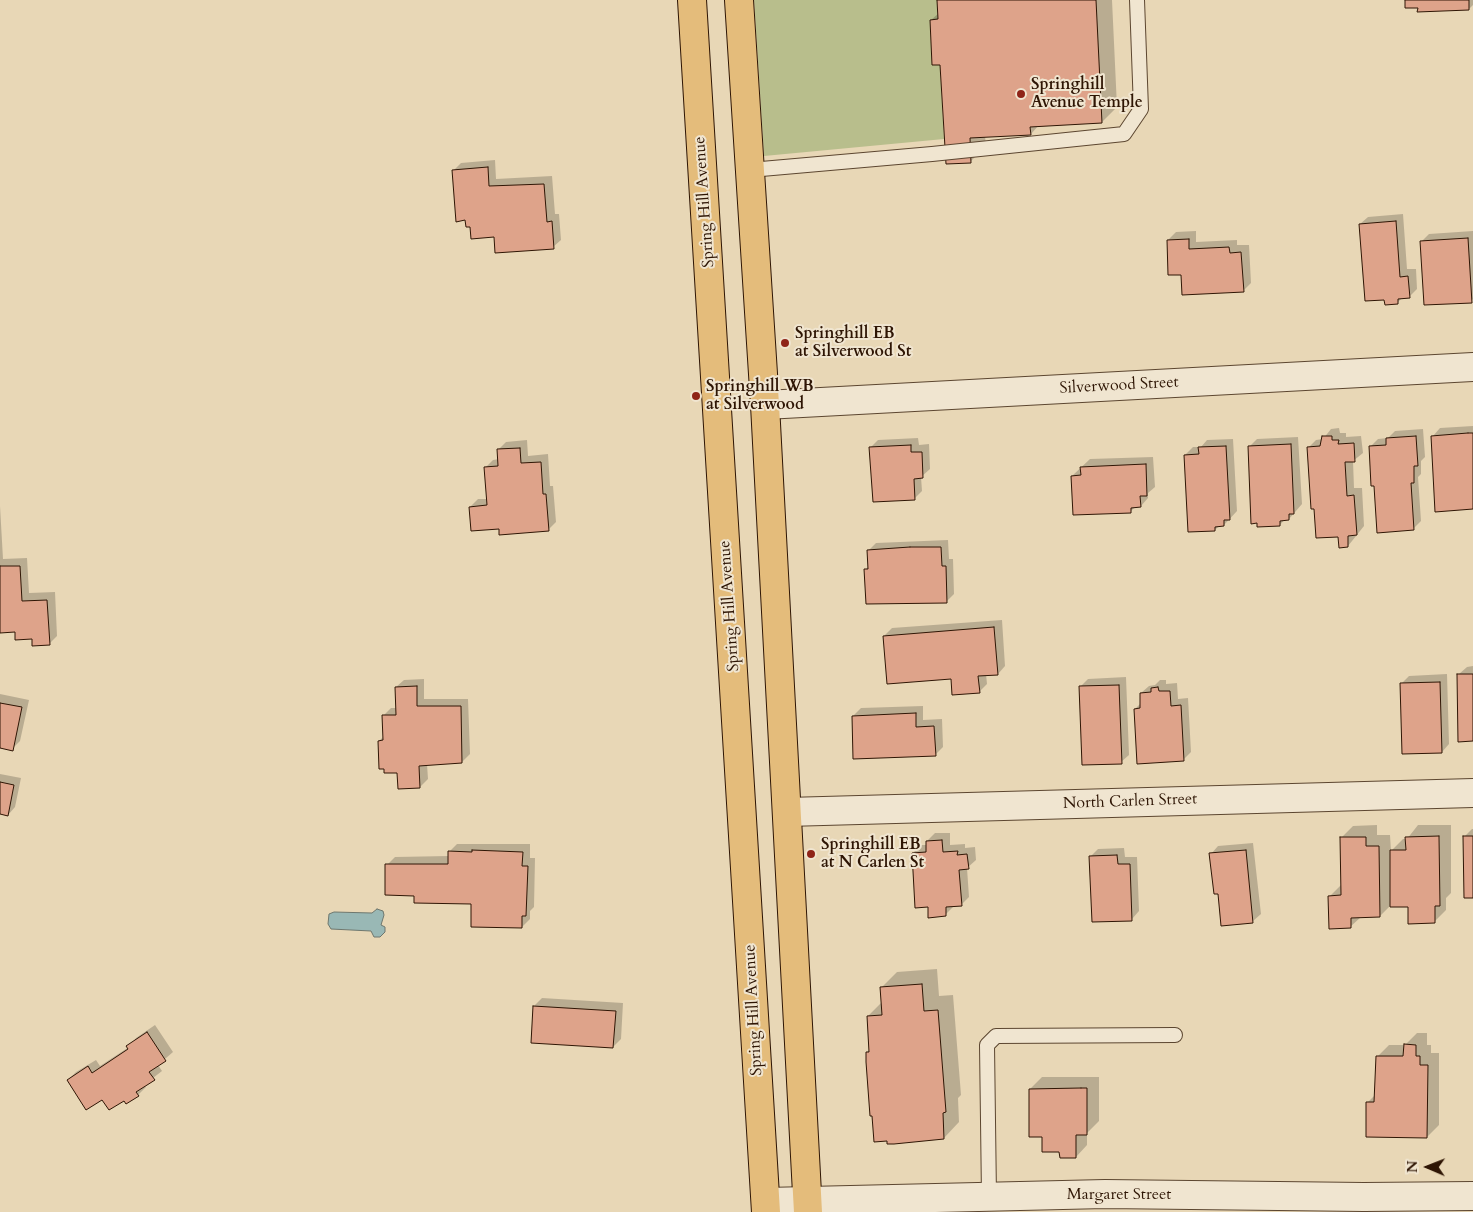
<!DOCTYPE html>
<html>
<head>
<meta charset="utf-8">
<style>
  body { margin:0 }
  #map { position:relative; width:1473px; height:1212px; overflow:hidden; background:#e8d7b6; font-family:Cardo,serif }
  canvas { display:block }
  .north { position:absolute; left:1403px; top:1142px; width:50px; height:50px; -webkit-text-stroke:4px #f0e5d0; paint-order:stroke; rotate:271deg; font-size:14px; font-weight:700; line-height:20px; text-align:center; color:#2e1504 }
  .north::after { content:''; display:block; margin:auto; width:18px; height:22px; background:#2e1504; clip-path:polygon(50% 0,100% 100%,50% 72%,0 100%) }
</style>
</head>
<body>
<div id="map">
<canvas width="1473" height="1212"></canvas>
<div class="north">N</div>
</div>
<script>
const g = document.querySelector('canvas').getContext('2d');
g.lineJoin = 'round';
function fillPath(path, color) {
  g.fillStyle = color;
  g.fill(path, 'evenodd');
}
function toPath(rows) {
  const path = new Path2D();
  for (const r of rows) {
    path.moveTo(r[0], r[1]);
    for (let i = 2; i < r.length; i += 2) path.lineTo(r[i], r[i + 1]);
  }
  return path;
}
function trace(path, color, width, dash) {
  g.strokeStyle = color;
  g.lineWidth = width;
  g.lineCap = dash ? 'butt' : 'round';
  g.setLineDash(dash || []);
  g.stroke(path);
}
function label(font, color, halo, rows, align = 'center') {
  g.font = font + ' Cardo,serif';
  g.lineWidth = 4;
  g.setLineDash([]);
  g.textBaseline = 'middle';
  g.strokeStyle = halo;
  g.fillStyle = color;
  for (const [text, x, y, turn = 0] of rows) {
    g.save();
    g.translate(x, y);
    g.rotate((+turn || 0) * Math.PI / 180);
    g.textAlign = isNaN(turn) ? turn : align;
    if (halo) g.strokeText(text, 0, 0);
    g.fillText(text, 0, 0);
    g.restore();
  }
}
const green = toPath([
  [754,0,937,0,938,19,930,20,932,65,940,65,944,139,764,156]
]);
const water = toPath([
  [377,909,383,911,384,915,381,925,385,927,385,932,380,937,374,937,371,931,331,929,328,924,329,914,334,912,372,913,377,909]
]);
const shadow = toPath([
  [938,0,1112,0,1117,107,1102,122,1039,125,1031,134,985,136,986,146,970,162,941,63,931,20,939,13],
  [1406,0,1473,0,1473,5,1469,9,1419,6],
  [495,160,496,179,552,176,555,214,559,214,561,240,553,247,495,236,471,225,453,171,461,163],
  [1403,214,1407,269,1416,269,1417,289,1409,297,1403,297,1397,303,1385,298,1360,224,1368,217],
  [1196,231,1196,242,1237,240,1237,245,1249,245,1251,283,1243,291,1183,274,1168,240,1176,232],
  [1473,231,1473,299,1471,301,1421,242,1429,234],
  [1473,426,1473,508,1433,436,1440,428],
  [1339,428,1340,433,1346,433,1346,437,1361,436,1363,453,1353,461,1354,488,1362,488,1364,526,1348,546,1339,536,1309,447,1316,440,1323,439,1331,429],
  [1423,429,1425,457,1421,461,1421,474,1418,477,1421,521,1413,529,1375,484,1370,447,1378,439,1388,438,1395,431],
  [1298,437,1302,504,1289,519,1285,519,1280,525,1249,447,1257,439],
  [918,438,919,445,929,444,930,469,921,477,922,491,914,499,870,448,878,440],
  [1233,439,1237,511,1224,525,1220,525,1215,530,1185,455,1193,447,1201,447,1207,440],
  [527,440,528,456,548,454,550,486,553,486,556,522,548,530,500,528,470,507,478,499,487,499,485,468,493,460,499,459,498,450,506,442],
  [1153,457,1155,487,1148,493,1148,498,1141,506,1136,506,1131,511,1072,476,1090,459],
  [0,506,3,559,27,558,29,593,55,592,57,636,49,644,16,631,0,632],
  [948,540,949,559,953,559,954,594,946,602,866,569,869,566,868,551,876,543],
  [1002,620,1005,666,998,674,986,674,987,684,979,692,952,678,884,636,892,628],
  [1473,666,1473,740,1459,674,1467,667],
  [1447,674,1449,744,1442,752,1402,683,1409,676],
  [1126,677,1129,755,1121,762,1080,687,1088,679],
  [424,679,424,699,468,699,470,754,462,762,427,764,428,779,420,787,399,772,379,741,384,736,383,716,391,708,397,708,396,687,404,680],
  [1160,680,1166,680,1166,684,1177,683,1178,699,1188,698,1191,752,1183,760,1135,709,1141,703,1141,693,1149,686,1155,685],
  [0,694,29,700,20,741,12,749,0,747],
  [923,706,923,720,942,719,943,747,935,755,853,716,861,708],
  [0,774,21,778,15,807,8,815,0,813],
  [1377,825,1377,835,1390,835,1391,851,1403,839,1407,839,1418,825,1451,825,1451,893,1446,898,1446,910,1434,922,1409,906,1390,906,1380,916,1361,917,1350,927,1330,896,1342,884,1341,838,1353,826],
  [1472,829,1473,829,1473,897,1464,837],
  [935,833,950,833,950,845,965,844,965,848,975,847,976,860,967,868,969,897,961,905,953,905,953,907,945,915,929,906,913,853,921,845,927,845,927,841],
  [1253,843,1261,914,1253,921,1219,892,1211,854,1218,846],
  [457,844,530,844,530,858,535,858,534,907,530,911,530,919,522,927,472,903,416,895,387,865,395,857,449,856,449,852],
  [1124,848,1125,857,1137,857,1139,911,1132,919,1090,857,1098,849],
  [937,969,939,996,953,995,961,1095,958,1098,959,1122,944,1138,867,1052,870,1049,868,1016,882,1002,881,988,897,972],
  [542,998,623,1003,621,1039,613,1047,534,1006],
  [155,1025,173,1052,158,1065,162,1071,144,1085,146,1087,138,1095,125,1099,102,1098,68,1080,76,1072,96,1060,100,1066,129,1047,136,1038],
  [1417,1033,1427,1033,1427,1045,1431,1045,1431,1053,1439,1053,1439,1125,1427,1137,1367,1103,1376,1094,1377,1057,1389,1045,1405,1045],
  [1042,1077,1099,1077,1099,1121,1087,1133,1087,1145,1076,1157,1061,1151,1043,1136,1030,1089]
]);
const building = toPath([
  [937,0,1096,0,1102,123,1030,127,1031,135,970,138,971,163,946,164,940,65,932,65,930,20,938,19,937,0],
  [1405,0,1469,0,1469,10,1417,12,1418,8,1405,8,1405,0],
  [488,167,489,186,544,184,547,222,552,221,554,249,495,253,494,237,471,239,470,227,466,227,465,220,456,222,452,170,488,167],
  [1396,221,1400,277,1408,276,1410,298,1398,299,1398,304,1385,305,1384,300,1365,301,1359,224,1396,221],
  [1468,238,1472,303,1424,305,1420,241,1468,238],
  [1189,239,1189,249,1229,247,1230,253,1241,252,1244,292,1182,295,1181,275,1168,275,1167,240,1189,239],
  [1468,433,1473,433,1473,509,1435,512,1431,436,1468,433],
  [1322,436,1332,436,1332,440,1339,440,1338,444,1354,443,1355,462,1345,462,1347,496,1354,495,1357,535,1348,536,1348,547,1339,548,1338,537,1316,538,1314,509,1311,509,1307,447,1320,446,1322,436],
  [1416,436,1418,466,1414,466,1414,483,1411,483,1414,530,1377,533,1374,486,1371,486,1369,446,1386,445,1386,438,1416,436],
  [1291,444,1294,514,1289,514,1289,520,1280,521,1280,526,1257,527,1257,523,1251,524,1248,446,1291,444],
  [911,445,911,452,922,452,923,478,914,479,915,500,873,502,869,447,911,445],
  [1226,446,1230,520,1224,520,1224,526,1215,527,1215,531,1188,532,1184,455,1199,454,1198,447,1226,446],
  [520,448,521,463,541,462,543,494,546,494,549,531,499,535,499,529,471,531,469,507,487,505,484,467,498,466,497,449,520,448],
  [1146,464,1147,496,1140,496,1141,507,1131,508,1131,513,1073,515,1071,476,1081,475,1080,467,1146,464],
  [910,547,941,547,942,566,946,566,947,603,866,604,864,569,868,569,867,550,910,547],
  [0,566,20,566,22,601,47,600,50,645,32,646,32,639,15,640,15,632,0,633,0,566],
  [994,627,998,675,978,676,980,693,952,695,951,679,887,684,883,636,994,627],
  [1457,674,1473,674,1473,741,1458,742,1457,674],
  [1440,682,1442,753,1402,754,1400,683,1440,682],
  [1119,685,1122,764,1082,765,1079,686,1119,685],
  [417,686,417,706,461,706,462,763,419,766,420,788,398,789,397,773,384,773,384,769,379,769,378,741,383,740,382,715,396,715,395,687,417,686],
  [1158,687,1159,691,1170,691,1171,706,1181,705,1184,761,1137,764,1134,709,1140,708,1140,693,1151,692,1151,688,1158,687],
  [0,703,22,707,13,751,0,748,0,703],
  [916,713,916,727,934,726,936,756,853,759,852,716,916,713],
  [0,782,14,785,8,816,0,814,0,782],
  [1439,836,1440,906,1435,906,1435,923,1408,924,1408,907,1390,907,1390,850,1406,850,1405,837,1439,836],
  [1463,836,1473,836,1473,898,1464,898,1463,836],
  [1340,837,1366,837,1366,846,1379,846,1380,917,1351,918,1351,928,1329,929,1328,896,1341,895,1340,837],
  [942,840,943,852,958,851,957,855,967,854,969,869,959,870,962,906,946,907,946,916,928,918,928,907,915,908,912,853,926,852,926,841,942,840],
  [472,850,523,852,522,866,528,866,526,916,522,916,522,928,471,927,471,904,414,903,414,896,385,895,385,864,448,864,448,851,472,852,472,850],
  [1246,850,1253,923,1221,926,1218,894,1214,894,1209,853,1246,850],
  [1117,855,1118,864,1130,864,1132,921,1092,922,1089,856,1117,855],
  [922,984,924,1011,938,1010,946,1112,943,1113,944,1139,894,1144,887,1144,887,1141,874,1142,872,1116,870,1116,866,1062,866,1052,869,1052,867,1016,882,1015,880,987,922,984],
  [533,1006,616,1011,613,1048,531,1043,533,1006],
  [147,1032,166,1061,149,1072,155,1080,136,1092,139,1096,126,1104,124,1101,109,1110,102,1100,86,1110,67,1080,88,1066,92,1073,128,1049,126,1046,147,1032],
  [1404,1044,1416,1045,1416,1056,1420,1056,1420,1065,1428,1065,1427,1138,1366,1137,1366,1102,1374,1102,1376,1056,1403,1056,1404,1044],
  [1081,1088,1087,1088,1087,1135,1076,1135,1076,1158,1060,1158,1059,1152,1042,1152,1042,1137,1029,1137,1029,1089,1081,1088]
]);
const lane = toPath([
  [750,170,932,154,1124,134,1141,109,1137,0],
  [989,1197,987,1045,996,1036,1175,1035]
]);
const street = toPath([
  [765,405,1473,367],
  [787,812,1473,793],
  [766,1202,1105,1194,1364,1197,1473,1196]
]);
const primary = toPath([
  [692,0,766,1212],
  [739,0,765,405,808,1212]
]);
const markers = [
  [1021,94,5,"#8f2418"],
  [785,343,5,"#8f2418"],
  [696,396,5,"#8f2418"],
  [811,854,5,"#8f2418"]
];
const poiNames = [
  ["Springhill",1031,85],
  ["Avenue Temple",1031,103],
  ["Springhill EB",795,334],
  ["at Silverwood St",795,352],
  ["Springhill WB",706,387],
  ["at Silverwood",706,405],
  ["Springhill EB",821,845],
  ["at N Carlen St",821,863]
];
const streetNames = [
  ["Spring Hill Avenue",705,202,-94],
  ["Silverwood Street",1119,386,-3],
  ["Spring Hill Avenue",730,606,-94],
  ["North Carlen Street",1130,802,-2],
  ["Spring Hill Avenue",754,1010,-93],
  ["Margaret Street",1119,1195]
];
fillPath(green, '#b8be8c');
fillPath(water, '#99b8b5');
trace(water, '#6e776e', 1);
fillPath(shadow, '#0003');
fillPath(building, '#dea38a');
trace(building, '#2e1504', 1);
trace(lane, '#5c4630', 16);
trace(street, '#5c4630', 30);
trace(primary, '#2e1504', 30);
trace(lane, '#f0e5d0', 14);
trace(street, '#f0e5d0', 28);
trace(primary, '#e4bc7b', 28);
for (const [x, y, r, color] of markers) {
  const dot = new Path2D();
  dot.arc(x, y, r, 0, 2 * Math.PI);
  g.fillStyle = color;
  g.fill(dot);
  trace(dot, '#f0e5d0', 2);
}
label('bold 16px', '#2e1504', '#f0e5d0', poiNames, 'left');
label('16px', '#2e1504', '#f0e5d0', streetNames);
</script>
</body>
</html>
